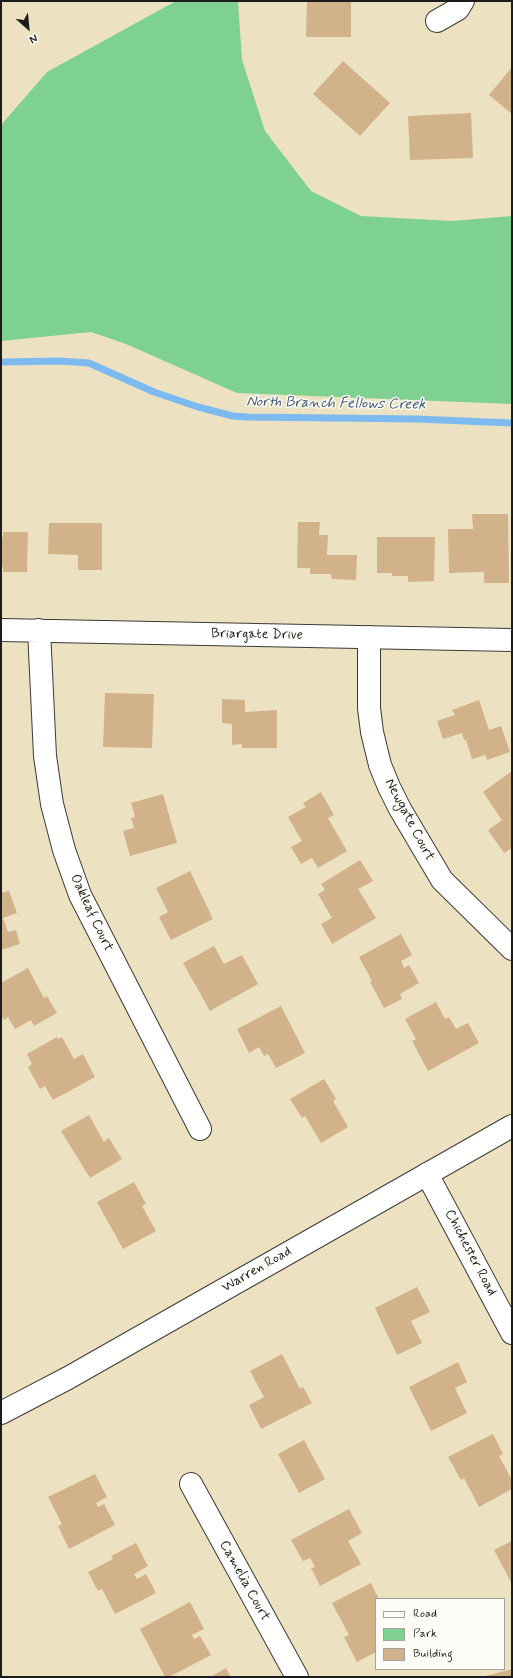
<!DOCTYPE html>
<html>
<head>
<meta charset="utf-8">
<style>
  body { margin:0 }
  #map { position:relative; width:513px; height:1678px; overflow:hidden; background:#ece2c2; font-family:Mynerve,sans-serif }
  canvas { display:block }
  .frame { position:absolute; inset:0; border:2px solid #1c1c1c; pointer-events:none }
  .legend { position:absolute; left:375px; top:1598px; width:130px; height:72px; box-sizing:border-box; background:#fdfcf7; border:1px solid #a3a29f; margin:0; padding:5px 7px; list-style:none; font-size:12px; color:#1c1c1c }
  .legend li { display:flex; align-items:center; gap:8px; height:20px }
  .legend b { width:20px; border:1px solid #a3a29f }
  .north { position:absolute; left:8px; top:8px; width:40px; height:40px; -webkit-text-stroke:3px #fdfcf7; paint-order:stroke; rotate:153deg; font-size:11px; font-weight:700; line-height:16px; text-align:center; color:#1c1c1c }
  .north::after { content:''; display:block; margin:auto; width:14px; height:18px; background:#1c1c1c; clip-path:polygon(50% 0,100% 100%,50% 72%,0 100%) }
</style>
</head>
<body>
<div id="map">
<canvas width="513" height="1678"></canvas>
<div class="frame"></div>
<ul class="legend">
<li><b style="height:5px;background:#fff"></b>Road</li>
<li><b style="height:11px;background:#7fd192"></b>Park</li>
<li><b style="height:11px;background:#d2b28a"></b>Building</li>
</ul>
<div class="north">N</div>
</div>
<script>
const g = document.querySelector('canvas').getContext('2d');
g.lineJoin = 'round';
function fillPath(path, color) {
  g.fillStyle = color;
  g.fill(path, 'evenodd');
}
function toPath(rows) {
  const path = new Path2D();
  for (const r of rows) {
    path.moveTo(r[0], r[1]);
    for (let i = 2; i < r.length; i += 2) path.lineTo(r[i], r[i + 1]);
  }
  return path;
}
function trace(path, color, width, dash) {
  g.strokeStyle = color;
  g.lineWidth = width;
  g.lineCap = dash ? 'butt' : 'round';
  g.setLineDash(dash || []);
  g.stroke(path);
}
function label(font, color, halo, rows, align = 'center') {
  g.font = font + ' Mynerve,sans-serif';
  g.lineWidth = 3;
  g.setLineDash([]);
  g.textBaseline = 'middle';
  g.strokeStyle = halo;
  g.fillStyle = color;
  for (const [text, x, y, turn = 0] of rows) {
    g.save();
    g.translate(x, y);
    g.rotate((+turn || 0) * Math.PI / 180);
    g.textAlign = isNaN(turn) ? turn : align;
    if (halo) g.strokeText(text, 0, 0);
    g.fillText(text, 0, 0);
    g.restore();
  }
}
const green = toPath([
  [176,1,238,1,242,60,265,131,311,191,361,216,452,221,512,216,512,404,237,393,126,344,91,332,1,341,1,125,47,72]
]);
const stream = toPath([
  [1,362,59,361,89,363,154,392,198,407,233,416,247,417,417,419,512,423]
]);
const building = toPath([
  [307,1,351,1,351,37,306,37],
  [343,61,390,103,360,136,313,94],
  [512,67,512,114,489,95],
  [471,113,473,158,410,160,408,116],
  [472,514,508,514,509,583,484,583,484,572,449,573,448,529,473,529],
  [298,522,320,522,319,535,328,535,327,555,357,555,356,580,332,579,331,574,310,574,310,568,297,568],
  [49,523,102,523,102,570,78,570,78,555,48,554],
  [3,532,28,532,27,572,3,572,3,567,1,567,1,537,3,537],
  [377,537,435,537,434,581,408,582,408,576,392,576,392,573,377,573],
  [105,693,154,694,152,748,103,747],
  [222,699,245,700,245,712,277,710,277,748,242,748,242,744,232,745,232,724,222,723],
  [479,700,489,730,501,726,510,752,487,760,485,755,472,759,466,740,464,740,462,733,443,739,437,721,455,715,452,710],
  [512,771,512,848,504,853,488,830,502,820,483,792],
  [321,792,334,815,328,818,347,851,318,868,312,858,301,864,291,847,302,841,288,817,306,807,303,803],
  [163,794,177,843,130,856,123,831,134,828,131,818,135,817,131,803],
  [360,860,373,881,358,889,376,918,332,944,321,924,332,918,318,894,325,890,321,884],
  [190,871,213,919,171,940,159,917,168,912,156,888],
  [9,891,17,913,3,918,8,932,16,930,20,944,1,950,1,893],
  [401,934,412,955,401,961,404,968,409,965,419,983,400,994,402,999,384,1008,370,982,372,981,359,957],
  [214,946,224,964,242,955,258,984,210,1011,183,963],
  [28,968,44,998,47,996,57,1013,34,1026,31,1020,15,1029,8,1017,4,1020,1,1015,1,983],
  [436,1002,445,1019,449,1017,456,1029,468,1023,479,1043,428,1071,412,1041,416,1039,405,1019],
  [281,1006,305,1053,276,1068,268,1054,264,1056,259,1047,249,1053,237,1029],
  [57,1037,58,1039,62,1037,74,1059,83,1054,95,1077,53,1100,45,1086,40,1089,28,1067,32,1064,27,1054],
  [324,1079,336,1099,333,1101,348,1127,321,1143,305,1116,302,1118,290,1099],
  [89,1115,104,1142,109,1138,122,1159,90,1178,61,1131],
  [134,1182,146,1204,142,1206,156,1231,123,1249,97,1202],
  [417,1287,430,1312,411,1321,422,1343,397,1355,375,1308],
  [282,1354,300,1389,303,1387,312,1403,261,1429,249,1405,264,1397,250,1371],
  [458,1362,467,1382,455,1388,467,1413,431,1431,409,1387],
  [493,1434,503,1454,499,1456,512,1480,512,1489,479,1507,464,1478,461,1480,448,1457],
  [304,1440,325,1479,299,1493,278,1454],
  [95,1474,107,1497,96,1503,98,1507,104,1504,115,1525,69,1549,58,1526,62,1524,48,1497],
  [349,1509,362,1533,348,1541,361,1564,320,1586,311,1568,315,1567,310,1558,303,1561,291,1540],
  [512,1541,512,1584,494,1550],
  [136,1543,148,1566,134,1574,137,1579,146,1574,156,1593,115,1614,102,1589,98,1591,88,1572,113,1559,111,1556],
  [371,1583,379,1599,376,1599,376,1652,357,1662,344,1637,349,1635,332,1603],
  [190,1602,204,1629,192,1635,194,1639,200,1636,211,1655,169,1677,165,1677,140,1629],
  [226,1668,231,1677,210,1677],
  [512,1669,512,1677,482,1677]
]);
const minor = toPath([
  [437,21,458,9,463,1],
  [1,630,512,640],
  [39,630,45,756,52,804,64,850,80,895,200,1129],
  [369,637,369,708,372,732,380,765,389,787,400,809,442,880,512,949],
  [427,1174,512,1333],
  [191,1484,297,1677]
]);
const secondary = toPath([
  [1,1413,68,1378,512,1126]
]);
const streetNames = [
  ["Briargate Drive",257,635,1],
  ["Newgate Court",409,820,62],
  ["Oakleaf Court",91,913,65],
  ["Chichester Road",470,1253,62],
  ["Warren Road",257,1270,-30],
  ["Camelia Court",244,1581,61]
];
const waterNames = [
  ["North Branch Fellows Creek",336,404,1]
];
fillPath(green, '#7fd192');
trace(stream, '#7dbaef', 7);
fillPath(building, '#d2b28a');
trace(minor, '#3b3a35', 24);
trace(secondary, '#3b3a35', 24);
trace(minor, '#fff', 22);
trace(secondary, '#fff', 22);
label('14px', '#1c1c1c', '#fdfcf7', streetNames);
label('italic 15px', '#435b70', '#fdfcf7', waterNames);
</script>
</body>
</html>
